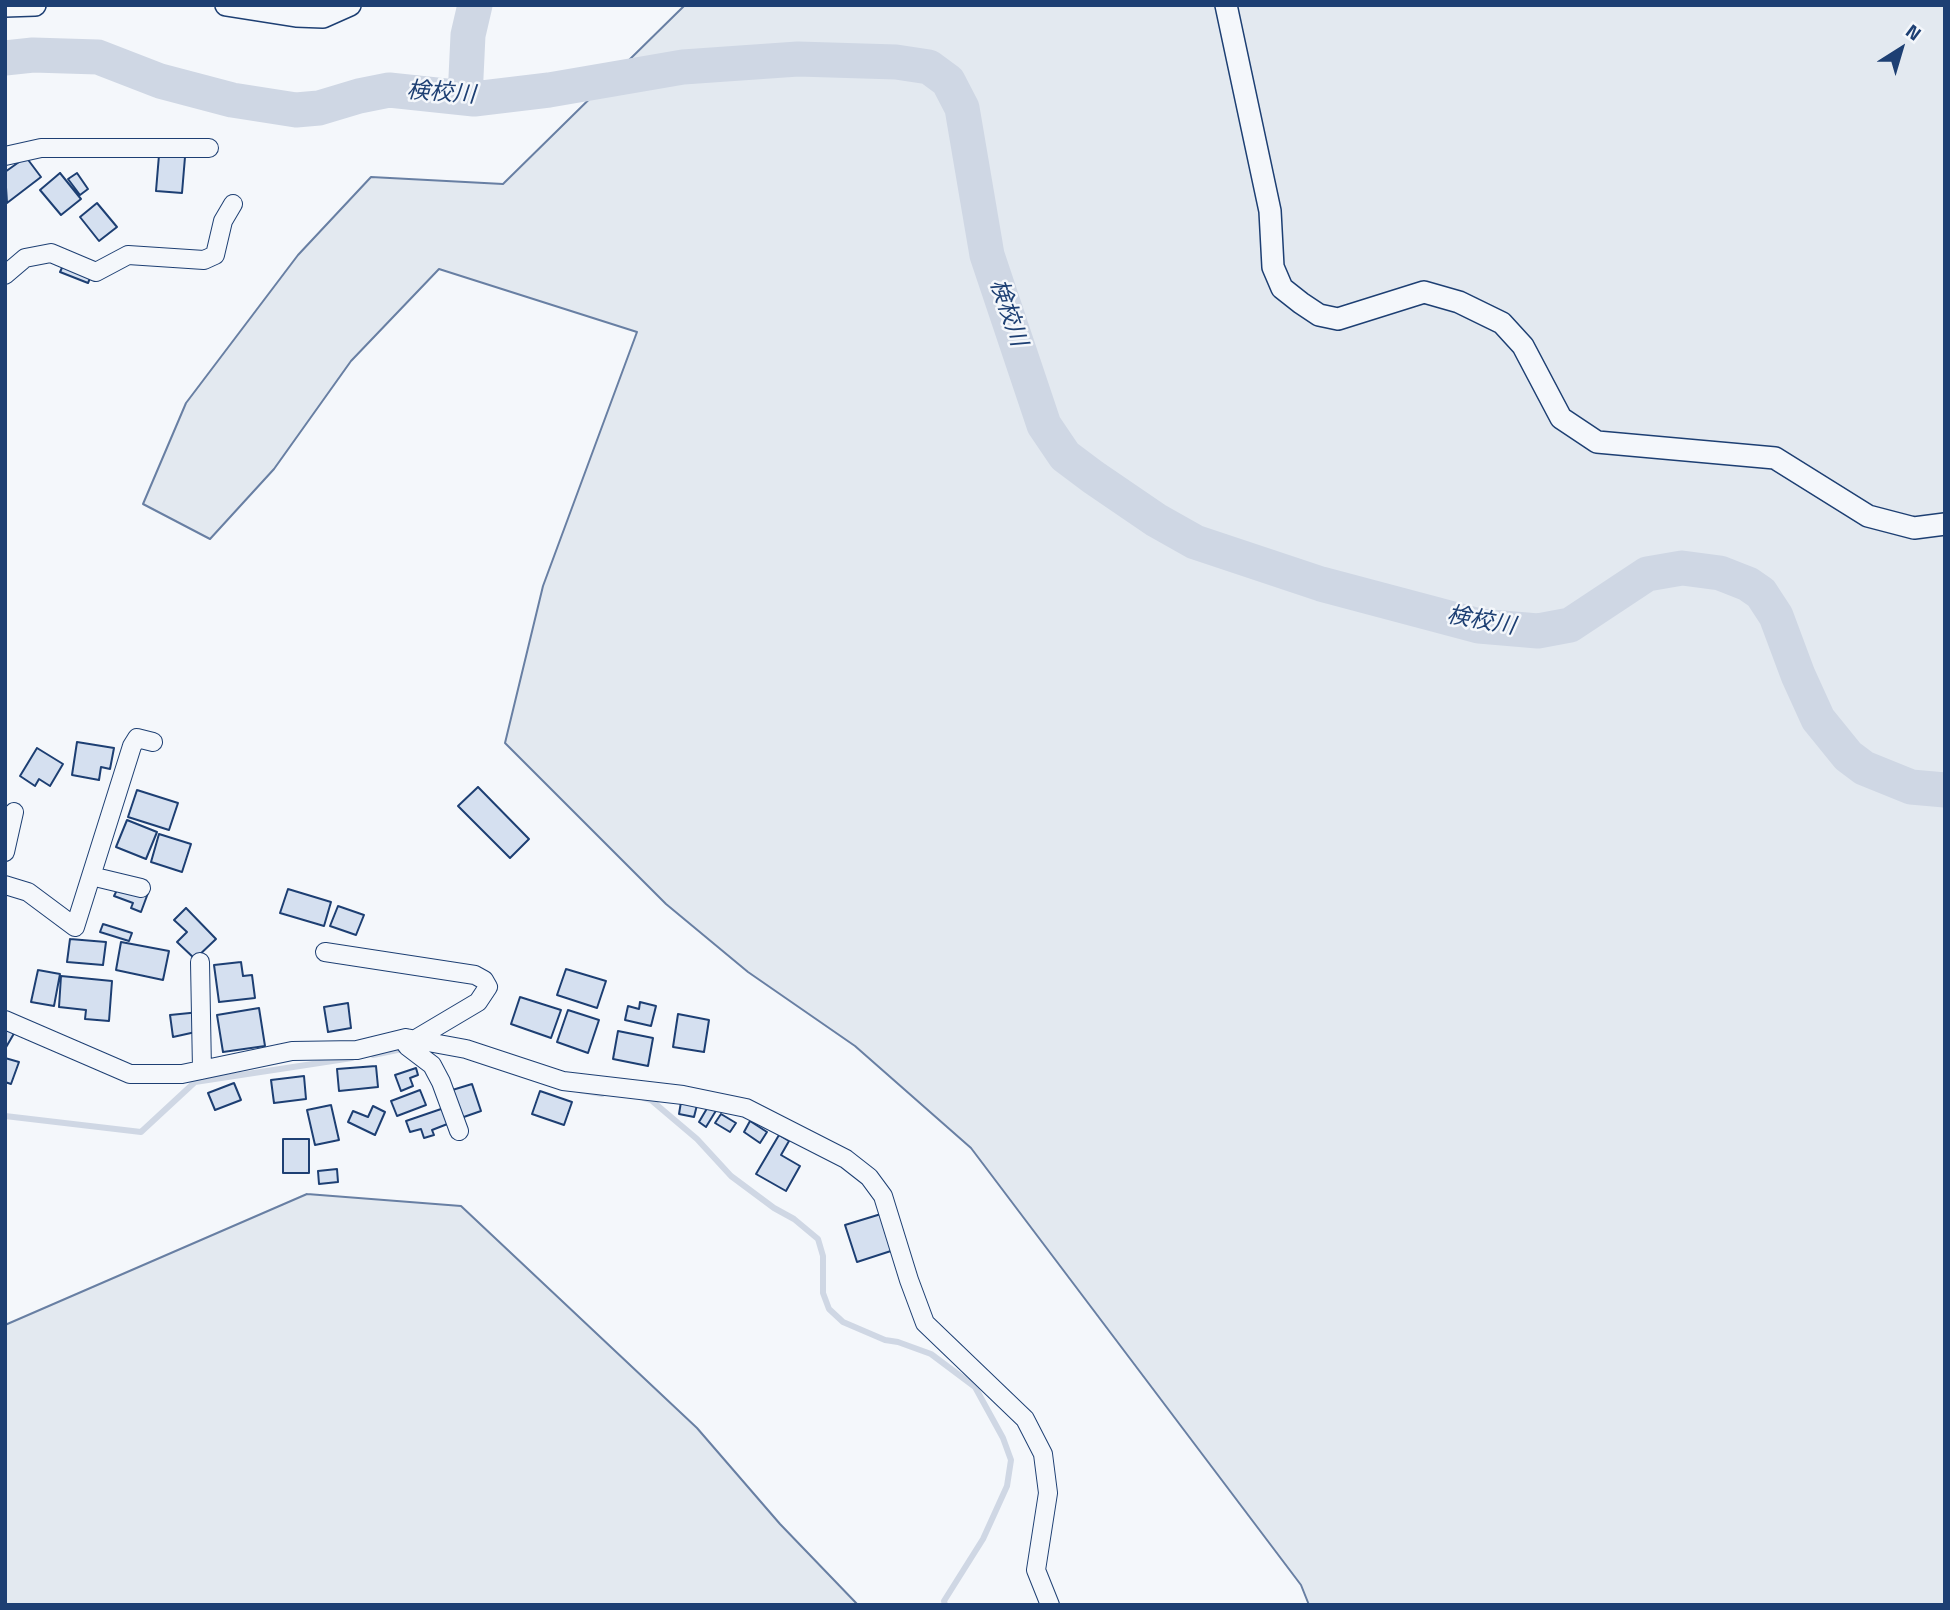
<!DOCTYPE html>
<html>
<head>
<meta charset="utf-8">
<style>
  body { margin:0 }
  #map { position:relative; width:1950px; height:1610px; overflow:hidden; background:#f4f7fb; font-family:"Titillium Web",sans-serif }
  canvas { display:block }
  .frame { position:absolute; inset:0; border:7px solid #1d3f73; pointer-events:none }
  .north { position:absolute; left:1866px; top:14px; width:70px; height:70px; -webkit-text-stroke:5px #f4f7fb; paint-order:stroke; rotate:37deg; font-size:19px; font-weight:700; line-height:28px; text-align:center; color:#1d3f73 }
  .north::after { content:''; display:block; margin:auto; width:24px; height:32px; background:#1d3f73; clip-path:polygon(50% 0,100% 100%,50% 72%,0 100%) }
</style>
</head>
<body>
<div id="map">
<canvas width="1950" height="1610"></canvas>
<div class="frame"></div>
<div class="north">N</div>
</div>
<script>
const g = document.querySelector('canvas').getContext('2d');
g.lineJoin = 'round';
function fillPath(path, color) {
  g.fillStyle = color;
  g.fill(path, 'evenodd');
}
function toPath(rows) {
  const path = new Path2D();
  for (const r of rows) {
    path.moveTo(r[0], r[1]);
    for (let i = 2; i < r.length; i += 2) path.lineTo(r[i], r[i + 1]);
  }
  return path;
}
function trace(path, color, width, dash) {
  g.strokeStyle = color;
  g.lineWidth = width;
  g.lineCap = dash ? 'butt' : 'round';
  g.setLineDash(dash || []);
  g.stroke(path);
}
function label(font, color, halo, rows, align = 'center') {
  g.font = font + ' "Titillium Web","Noto Sans JP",sans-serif';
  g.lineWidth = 5;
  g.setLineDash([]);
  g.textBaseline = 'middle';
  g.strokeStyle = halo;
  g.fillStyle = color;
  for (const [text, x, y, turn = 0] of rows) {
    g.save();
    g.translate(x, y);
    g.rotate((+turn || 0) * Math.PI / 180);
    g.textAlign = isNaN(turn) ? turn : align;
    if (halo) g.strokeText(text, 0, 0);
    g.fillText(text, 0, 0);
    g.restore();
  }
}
const green = toPath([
  [685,5,1945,5,1945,1605,1309,1605,1301,1585,971,1148,855,1046,748,972,666,904,505,743,543,586,637,332,439,269,351,361,274,469,210,539,143,504,186,403,298,255,371,177,503,184,685,5],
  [307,1194,461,1206,697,1428,780,1524,858,1605,5,1605,5,1325,307,1194]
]);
const stream = toPath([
  [373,1055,407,1048],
  [579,1090,602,1094],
  [644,1098,651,1100,697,1139,731,1176,774,1208,794,1219,818,1239,823,1256,823,1293,829,1309,843,1322,885,1340,898,1342,931,1354,975,1387,1003,1438,1011,1460,1007,1486,983,1539,944,1601,945,1605],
  [5,1116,141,1132,195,1082,352,1058]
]);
const river = toPath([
  [5,58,33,55,98,57,160,81,232,100,296,110,319,108,359,96,389,90,474,99,549,90,683,67,798,59,896,62,929,67,948,81,962,108,987,255,1044,425,1065,456,1093,477,1156,520,1195,542,1321,584,1479,626,1538,631,1570,625,1647,574,1682,568,1720,573,1748,584,1761,593,1776,616,1798,675,1818,719,1848,756,1864,768,1911,787,1945,790],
  [465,98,468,35,475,5]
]);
const building = toPath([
  [159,155,185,157,182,193,156,191,159,155],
  [26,157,41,177,7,203,5,172,26,157],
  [60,173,81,199,61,215,40,190,60,173],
  [77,173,88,189,80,195,68,179,77,173],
  [97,203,117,227,99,241,80,217,97,203],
  [68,255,95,266,88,283,60,272,68,255],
  [77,742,114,748,110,769,101,767,99,780,72,775,77,742],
  [37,748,63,764,50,786,39,779,35,786,20,776,37,748],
  [478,787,529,839,510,858,458,806,478,787],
  [137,790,178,803,169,830,128,817,137,790],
  [127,820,157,832,146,859,116,847,127,820],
  [159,834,191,844,182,872,151,862,159,834],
  [120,884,148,893,141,912,131,908,133,903,114,896,120,884],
  [288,889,331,902,324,926,280,913,288,889],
  [338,906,364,915,356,935,330,926,338,906],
  [186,908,216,939,195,959,177,942,187,932,174,920,186,908],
  [103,924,132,933,129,941,100,932,103,924],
  [70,939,106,942,103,965,67,962,70,939],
  [121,942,169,951,163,980,116,970,121,942],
  [241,962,243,976,252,975,255,998,219,1002,214,965,241,962],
  [566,969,606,981,597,1008,557,995,566,969],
  [38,970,60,974,54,1006,31,1002,38,970],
  [61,976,112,981,109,1021,85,1019,86,1010,59,1007,61,976],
  [520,997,561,1010,551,1038,511,1024,520,997],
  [640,1002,656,1006,651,1026,625,1020,628,1006,639,1009,640,1002],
  [348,1003,351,1028,328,1032,324,1007,348,1003],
  [259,1008,265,1046,223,1052,217,1015,259,1008],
  [568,1010,599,1020,588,1053,557,1042,568,1010],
  [200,1012,200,1031,173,1037,170,1015,200,1012],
  [678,1014,709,1020,704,1052,673,1047,678,1014],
  [5,1025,16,1030,5,1049,5,1025],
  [618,1031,653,1038,648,1066,613,1059,618,1031],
  [5,1058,19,1062,11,1084,5,1082,5,1058],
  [376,1066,378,1087,339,1091,337,1069,376,1066],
  [416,1068,418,1075,410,1078,413,1086,401,1091,395,1075,416,1068],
  [304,1076,306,1099,274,1103,271,1080,304,1076],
  [234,1083,241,1100,215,1110,208,1093,234,1083],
  [472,1084,481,1111,458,1119,449,1091,472,1084],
  [420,1090,426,1105,397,1116,391,1101,420,1090],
  [540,1091,572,1102,564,1125,532,1114,540,1091],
  [681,1102,697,1105,694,1117,679,1114,681,1102],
  [331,1105,339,1140,315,1145,307,1110,331,1105],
  [709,1105,717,1109,706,1127,699,1122,709,1105],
  [373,1106,385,1112,375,1135,348,1122,353,1111,368,1117,373,1106],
  [444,1108,450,1123,432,1130,434,1135,424,1138,421,1129,410,1132,406,1121,444,1108],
  [721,1114,736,1123,730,1132,715,1123,721,1114],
  [750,1121,767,1132,760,1143,744,1132,750,1121],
  [779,1135,789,1141,781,1155,800,1166,786,1191,756,1174,779,1135],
  [283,1139,309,1139,309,1173,283,1173,283,1139],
  [337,1169,338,1182,319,1184,318,1171,337,1169],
  [881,1214,894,1250,857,1262,845,1225,881,1214]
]);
const minor = toPath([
  [5,156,41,148,209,148],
  [5,275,25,258,51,253,96,272,128,255,204,260,215,255,223,221,233,204],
  [5,852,14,812],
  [91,876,141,888],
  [5,885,28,892,75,927,132,746,137,738,153,742],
  [325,952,475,975,484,980,488,987,478,1002,414,1040],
  [200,962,202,1070],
  [5,1020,130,1074,182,1074,292,1051,357,1050,406,1038,466,1049,563,1081,683,1095,746,1108,846,1159,869,1177,883,1196,909,1280,925,1323,1025,1419,1043,1454,1048,1493,1036,1570,1050,1605],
  [406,1038,407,1046,432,1065,441,1082,459,1131]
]);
const tertiary = toPath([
  [226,5,296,16,323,17,350,5],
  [1226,5,1270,211,1273,267,1282,288,1301,303,1319,315,1338,319,1424,292,1459,302,1502,323,1523,346,1561,418,1597,442,1775,458,1868,516,1914,528,1945,524],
  [5,6,35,5]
]);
const waterNames = [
  ["検校川",441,94,4],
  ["検校川",1007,313,71],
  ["検校川",1481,622,10]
];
fillPath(green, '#e3e9f0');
trace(green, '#687fa3', 2);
trace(stream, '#cfd7e4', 6);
trace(river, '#cfd7e4', 35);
fillPath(building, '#d5e0f0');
trace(building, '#1d3f73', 2);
trace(minor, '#1d3f73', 20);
trace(tertiary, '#1d3f73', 24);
trace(minor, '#f4f7fb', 18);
trace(tertiary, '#f4f7fb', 21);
label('italic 23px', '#1d3f73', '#f4f7fb', waterNames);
</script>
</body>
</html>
